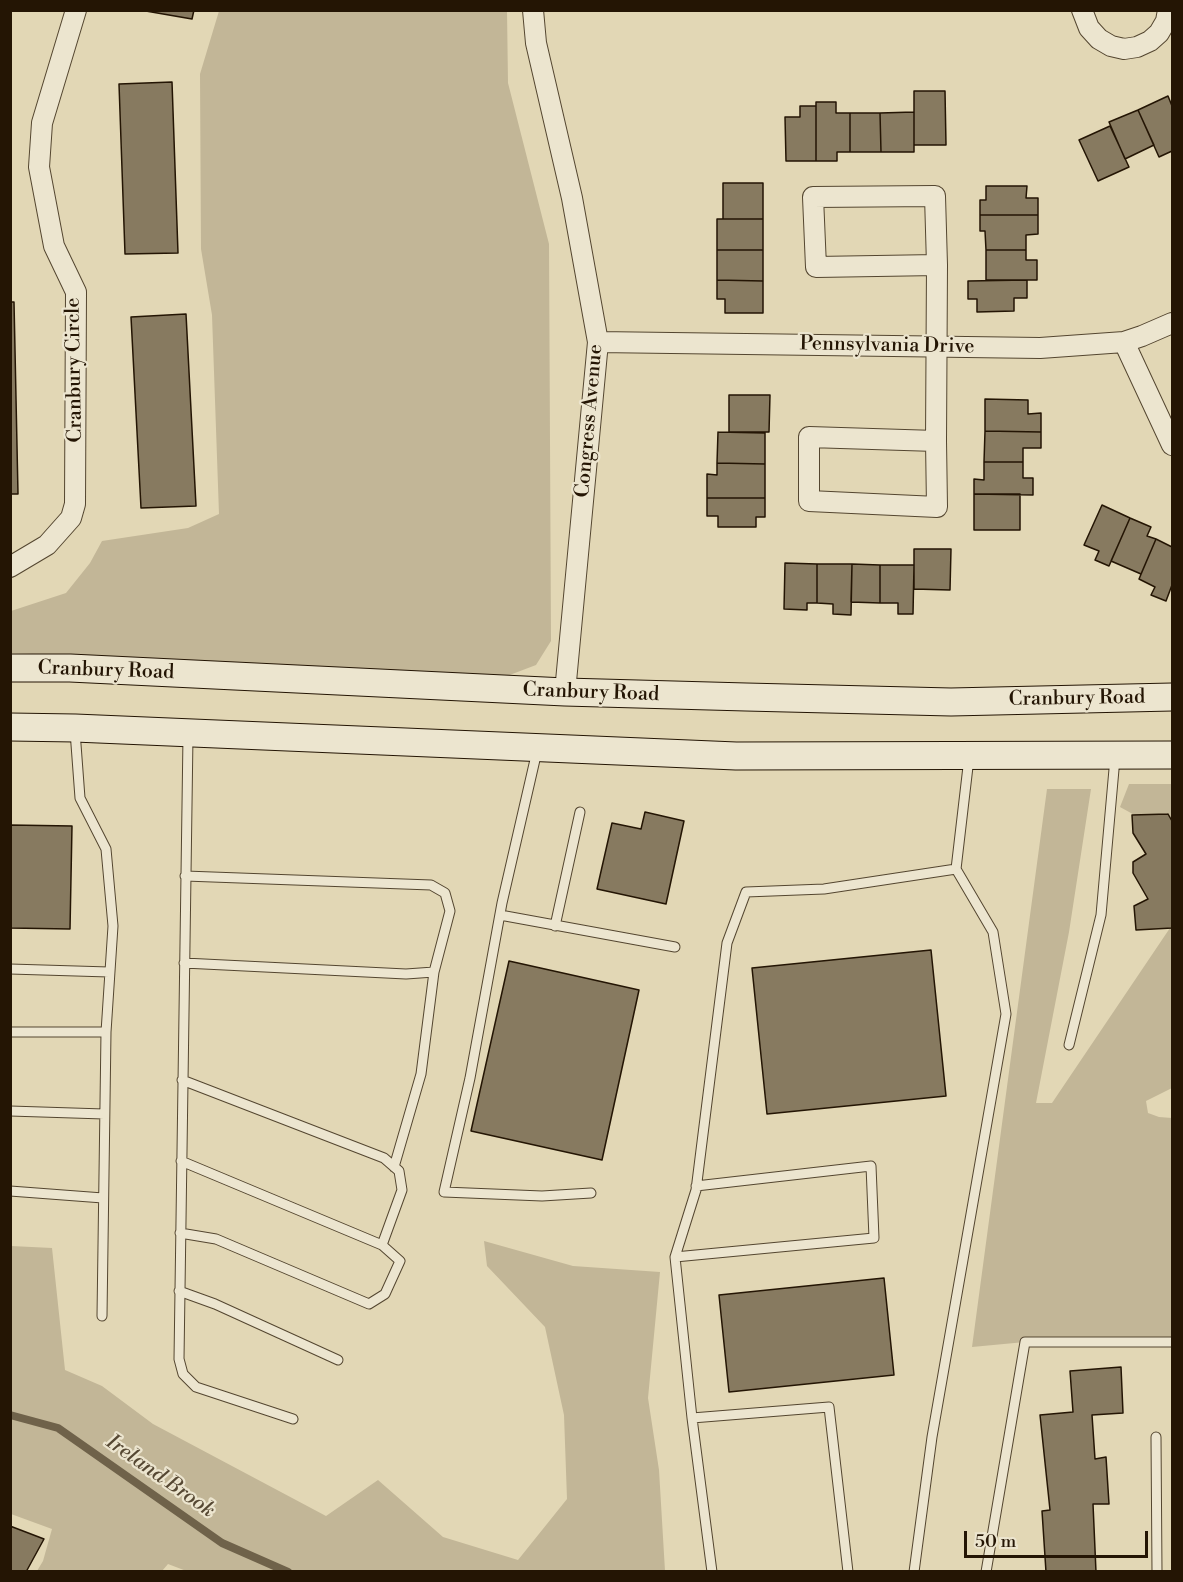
<!DOCTYPE html>
<html>
<head>
<meta charset="utf-8">
<style>
  body { margin:0 }
  #map { position:relative; width:1183px; height:1582px; overflow:hidden; background:#e2d7b5; font-family:"Libre Bodoni",serif }
  canvas { display:block }
  .frame { position:absolute; inset:0; border:12px solid #241504; pointer-events:none }
  .scale { position:absolute; left:964px; top:1531px; width:184px; height:27px; box-sizing:border-box; border:3px solid #241504; border-top:0; padding-left:8px; font-size:18px; line-height:21px; white-space:nowrap; color:#241504; -webkit-text-stroke:4px #ece5cf; paint-order:stroke }
</style>
</head>
<body>
<div id="map">
<canvas width="1183" height="1582"></canvas>
<div class="frame"></div>
<div class="scale">50 m</div>
</div>
<script>
const g = document.querySelector('canvas').getContext('2d');
g.lineJoin = 'round';
function fillPath(path, color) {
  g.fillStyle = color;
  g.fill(path, 'evenodd');
}
function toPath(rows) {
  const path = new Path2D();
  for (const r of rows) {
    path.moveTo(r[0], r[1]);
    for (let i = 2; i < r.length; i += 2) path.lineTo(r[i], r[i + 1]);
  }
  return path;
}
function trace(path, color, width, dash) {
  g.strokeStyle = color;
  g.lineWidth = width;
  g.lineCap = dash ? 'butt' : 'round';
  g.setLineDash(dash || []);
  g.stroke(path);
}
function label(font, color, halo, rows, align = 'center') {
  g.font = font + ' "Libre Bodoni",serif';
  g.lineWidth = 4.5;
  g.setLineDash([]);
  g.textBaseline = 'middle';
  g.strokeStyle = halo;
  g.fillStyle = color;
  for (const [text, x, y, turn = 0] of rows) {
    g.save();
    g.translate(x, y);
    g.rotate((+turn || 0) * Math.PI / 180);
    g.textAlign = isNaN(turn) ? turn : align;
    if (halo) g.strokeText(text, 0, 0);
    g.fillText(text, 0, 0);
    g.restore();
  }
}
const green = toPath([
  [219,11,507,11,508,83,549,244,551,641,536,665,507,676,11,653,11,611,66,593,90,563,102,541,188,528,219,514,212,315,201,249,200,74],
  [1129,784,1172,784,1172,827,1160,829,1120,807],
  [1047,789,1091,789,1069,932,1036,1103,1052,1103,1172,925,1172,1088,1146,1101,1148,1113,1159,1117,1172,1118,1172,1343,1025,1342,972,1347],
  [484,1241,573,1266,660,1272,648,1398,659,1470,665,1571,189,1572,168,1564,162,1571,37,1571,43,1561,52,1529,11,1514,11,1246,52,1248,65,1370,102,1386,153,1424,326,1516,378,1480,443,1537,518,1560,567,1499,564,1415,545,1327,487,1266]
]);
const stream = toPath([
  [10,1415,58,1428,222,1543,288,1572]
]);
const building = toPath([
  [140,10,194,10,192,19,140,10],
  [172,82,178,253,125,254,119,84,172,82],
  [914,91,945,91,946,145,914,145,914,91],
  [1168,96,1172,106,1172,151,1159,157,1138,110,1168,96],
  [816,102,836,102,836,113,850,113,850,152,837,152,837,161,816,161,816,102],
  [800,106,816,106,816,161,786,161,785,117,800,117,800,106],
  [1138,110,1154,145,1125,159,1109,122,1138,110],
  [914,112,914,152,881,152,880,113,914,112],
  [850,113,880,113,881,152,850,152,850,113],
  [1110,126,1129,167,1098,181,1079,140,1110,126],
  [723,183,763,183,763,219,723,219,723,183],
  [986,186,1027,186,1026,198,1038,198,1038,215,980,215,980,200,986,200,986,186],
  [980,215,1038,215,1038,234,1026,235,1026,250,986,250,985,231,980,231,980,215],
  [717,219,763,219,763,250,717,250,717,219],
  [717,250,763,250,763,281,717,280,717,250],
  [986,250,1026,250,1026,260,1037,260,1037,280,986,280,986,250],
  [717,280,763,281,763,313,725,313,725,299,717,299,717,280],
  [1027,280,1027,298,1014,298,1014,311,977,312,977,299,968,299,968,281,1027,280],
  [10,302,14,302,18,494,10,494,10,302],
  [186,314,196,506,141,508,131,317,186,314],
  [729,395,770,395,769,432,729,432,729,395],
  [985,399,1028,400,1028,414,1041,413,1041,432,985,431,985,399],
  [985,431,1041,432,1041,448,1023,448,1023,462,984,462,985,431],
  [718,432,765,433,765,464,717,463,718,432],
  [984,462,1023,462,1023,478,1033,478,1033,495,974,494,974,479,984,480,984,462],
  [717,463,765,464,765,498,707,498,707,474,717,475,717,463],
  [974,494,1020,494,1020,530,974,530,974,494],
  [707,498,765,498,765,517,756,517,756,527,718,527,718,516,707,516,707,498],
  [1102,505,1130,518,1109,566,1095,560,1099,551,1084,545,1102,505],
  [1130,518,1151,527,1147,536,1156,539,1141,574,1111,561,1130,518],
  [1156,539,1172,547,1172,585,1166,601,1151,595,1155,587,1139,579,1156,539],
  [914,549,951,549,950,590,914,589,914,549],
  [785,563,817,564,817,603,807,603,807,610,784,609,785,563],
  [817,564,852,564,851,615,833,614,833,604,817,603,817,564],
  [852,564,880,565,880,603,851,602,852,564],
  [880,565,914,565,913,614,898,614,898,603,880,603,880,565],
  [645,812,684,821,666,904,597,889,612,823,641,829,645,812],
  [1168,814,1172,821,1172,928,1136,930,1134,906,1148,899,1133,873,1133,862,1146,854,1133,833,1132,815,1168,814],
  [10,825,72,826,70,929,10,928,10,825],
  [931,950,946,1096,767,1114,752,968,931,950],
  [509,961,639,990,602,1160,471,1131,509,961],
  [884,1278,894,1375,729,1392,719,1295,884,1278],
  [1121,1367,1123,1413,1092,1415,1095,1459,1106,1457,1109,1504,1093,1504,1096,1572,1046,1572,1042,1511,1050,1510,1040,1415,1073,1412,1070,1371,1121,1367],
  [10,1526,44,1539,26,1572,10,1572,10,1526]
]);
const lane = toPath([
  [75,731,80,798,106,849,113,926,106,1032,102,1316],
  [188,736,179,1359,183,1374,196,1387,293,1419],
  [537,751,502,903,470,1078,444,1192,542,1196,591,1193],
  [500,915,675,947],
  [555,926,580,812],
  [184,963,406,974,434,972,450,911,445,893,431,885,185,876],
  [10,969,109,972],
  [10,1032,106,1032],
  [1069,1045,1101,915,1115,758],
  [182,1080,384,1158,399,1171,402,1190,382,1245],
  [10,1111,104,1114],
  [394,1167,421,1074,434,972],
  [10,1191,103,1198],
  [180,1233,216,1239,369,1304,385,1294,400,1261,382,1245,181,1161],
  [675,1257,874,1238,871,1166,696,1186],
  [179,1291,215,1304,338,1360],
  [692,1418,829,1407,848,1572],
  [1156,1437,1157,1572],
  [712,1572,692,1418,675,1257,696,1190,727,943,746,892,824,889,956,869],
  [914,1572,932,1437,1006,1014,993,932,956,869,969,758],
  [986,1572,1025,1342,1172,1342]
]);
const street = toPath([
  [533,10,536,43,572,198,598,342,565,692],
  [1082,10,1089,28,1099,39,1111,46,1124,49,1137,47,1150,41,1159,33,1166,21,1168,10],
  [598,342,1040,348,1124,342,1142,336,1172,323],
  [1124,342,1172,445],
  [809,437,936,441,937,507,809,501,809,437],
  [936,441,937,265,935,196,813,197,816,267,937,265],
  [10,567,47,545,71,518,75,504,76,292,54,246,39,167,42,123,76,10]
]);
const secondary = toPath([
  [10,668,70,668,565,692,746,697,951,702,1172,697],
  [10,727,75,728,736,756,1172,755]
]);
const streetNames = [
  ["Pennsylvania Drive",887,346,1],
  ["Cranbury Circle",75,370,-91],
  ["Congress Avenue",590,421,-85],
  ["Cranbury Road",106,671,2],
  ["Cranbury Road",591,693,2],
  ["Cranbury Road",1077,699,-1]
];
const waterNames = [
  ["Ireland Brook",160,1477,35]
];
fillPath(green, '#c2b697');
trace(stream, '#6f624a', 8);
fillPath(building, '#877a60');
trace(building, '#241504', 1.5);
trace(lane, '#544630', 11);
trace(street, '#544630', 22);
trace(secondary, '#241504', 29);
trace(lane, '#ece5cf', 9);
trace(street, '#ece5cf', 20);
trace(secondary, '#ece5cf', 27);
label('20px', '#241504', '#ece5cf', streetNames);
label('italic 21px', '#564833', '#ece5cf', waterNames);
</script>
</body>
</html>
